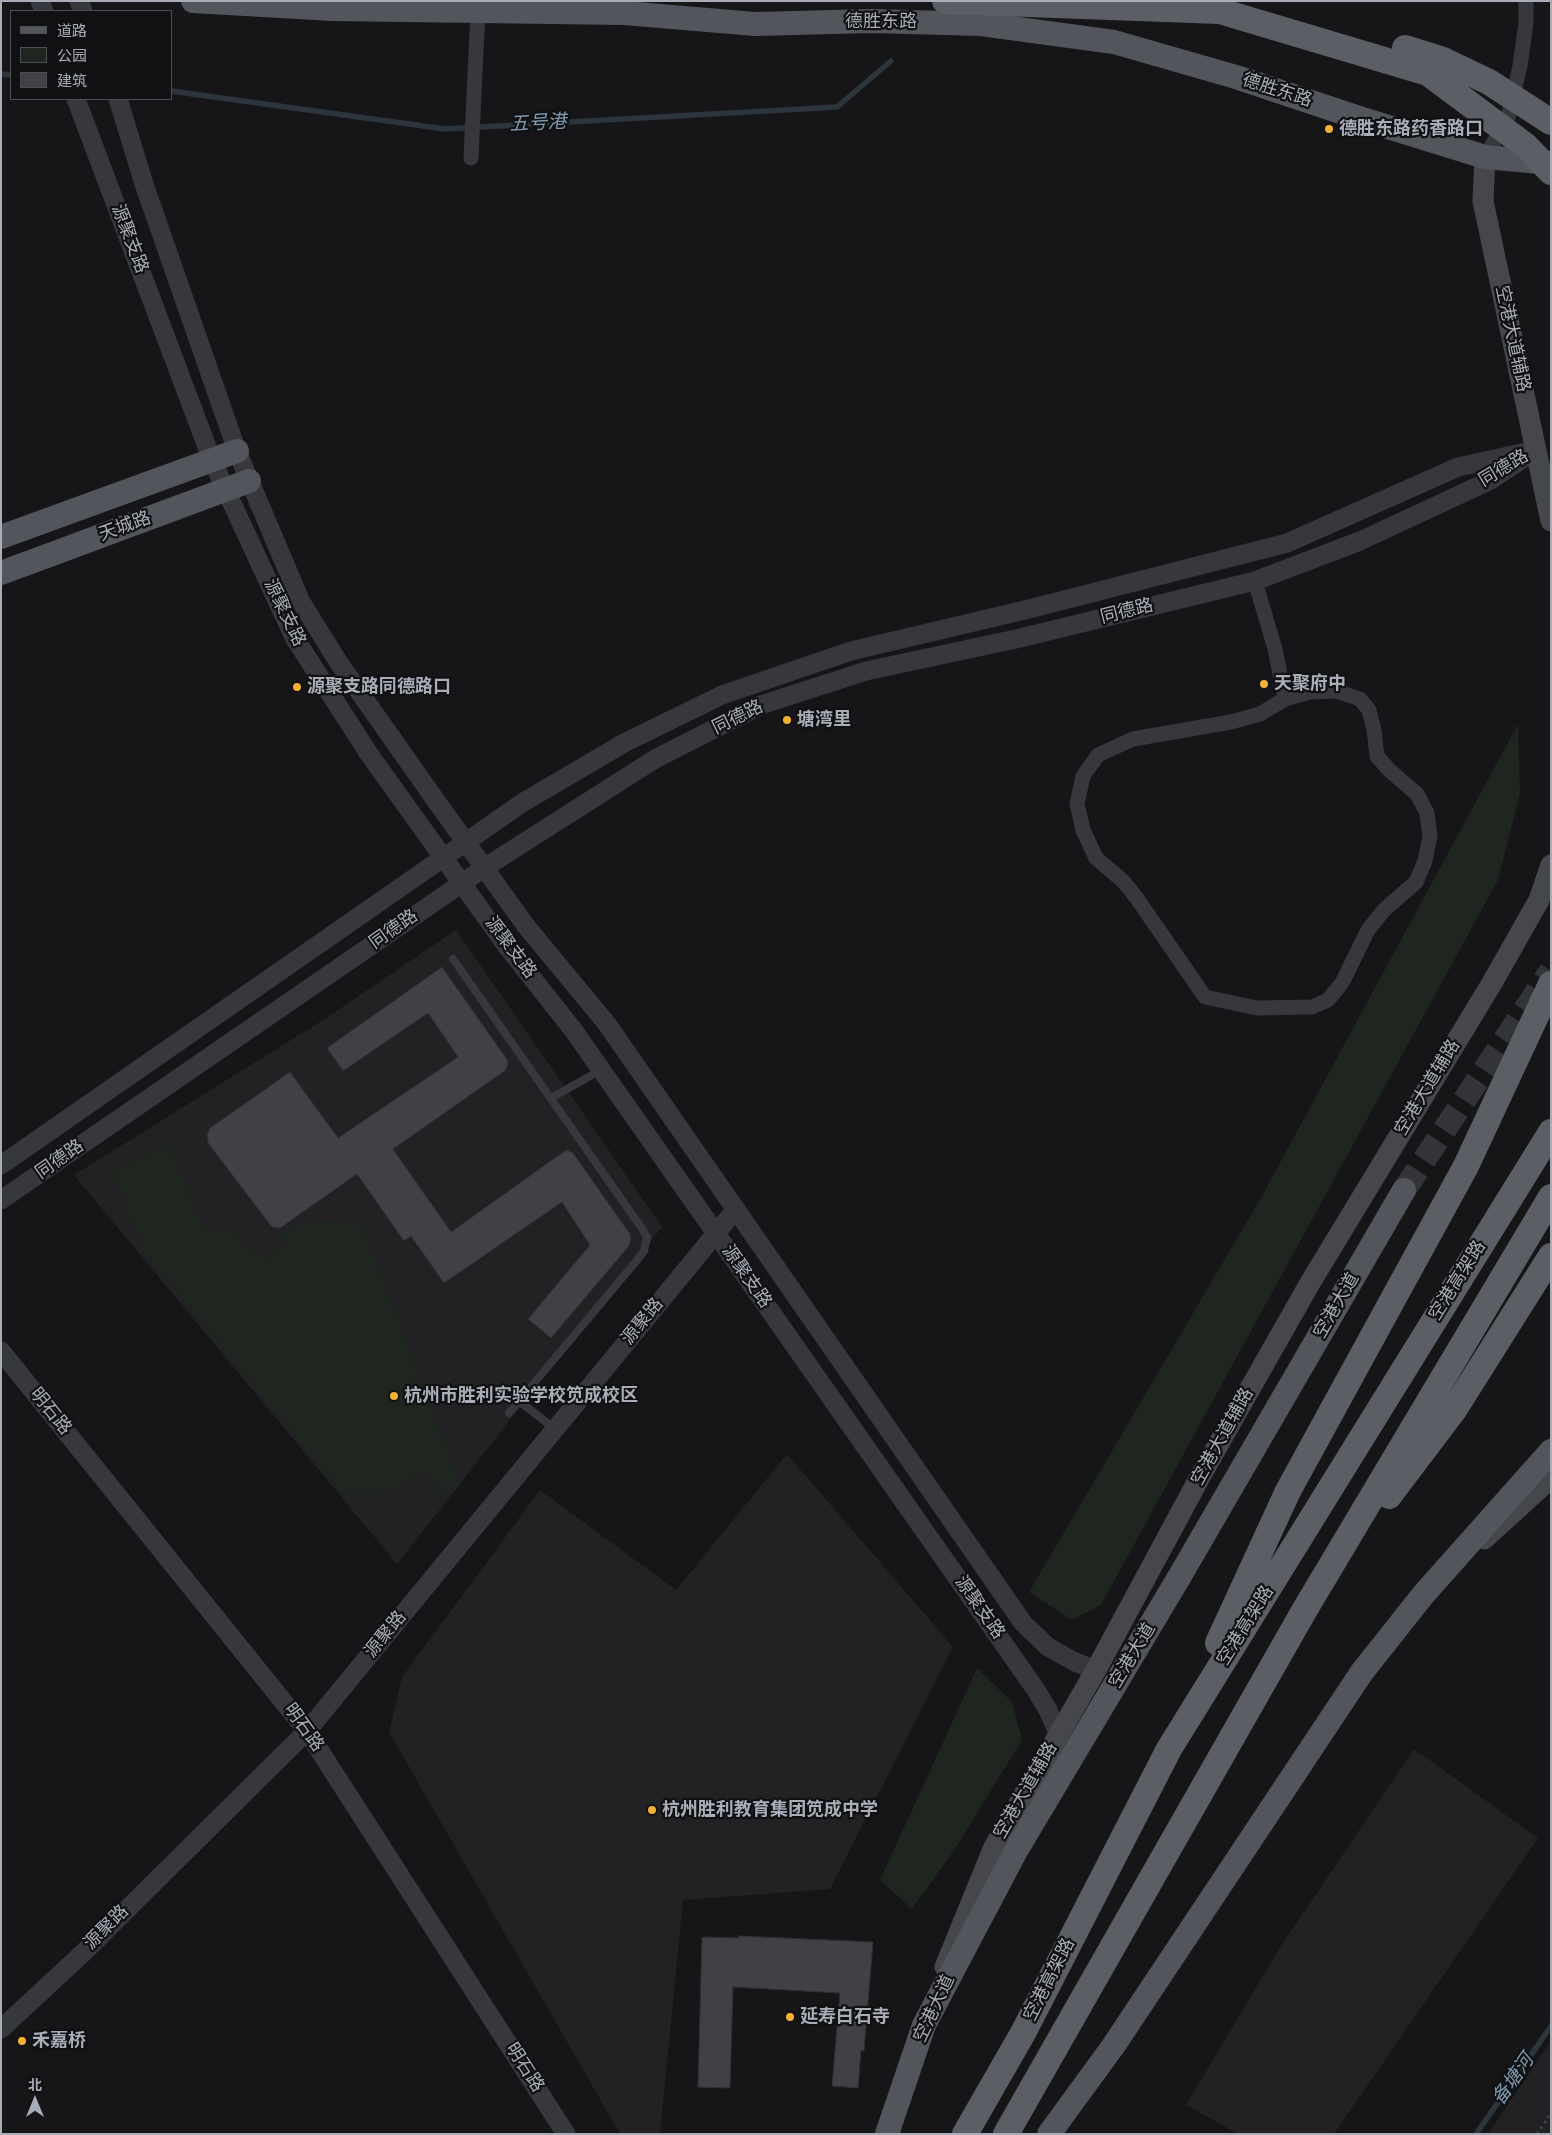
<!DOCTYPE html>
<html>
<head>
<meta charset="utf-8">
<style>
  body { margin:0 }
  #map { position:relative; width:1552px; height:2135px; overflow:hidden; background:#161618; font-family:Roboto,"Noto Sans SC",sans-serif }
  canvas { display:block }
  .frame { position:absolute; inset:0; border:2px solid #a8adb8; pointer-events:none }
  .legend { position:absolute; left:10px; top:10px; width:162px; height:90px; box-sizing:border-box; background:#111113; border:1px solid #4d4f55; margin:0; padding:6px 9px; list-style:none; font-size:15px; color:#a8adb8 }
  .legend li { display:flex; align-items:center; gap:10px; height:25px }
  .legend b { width:25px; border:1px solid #4d4f55 }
  .north { position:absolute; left:10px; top:2075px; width:50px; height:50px; -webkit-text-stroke:4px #111113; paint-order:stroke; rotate:0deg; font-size:14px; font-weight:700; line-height:20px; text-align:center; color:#a8adb8 }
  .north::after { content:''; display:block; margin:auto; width:18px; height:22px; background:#a8adb8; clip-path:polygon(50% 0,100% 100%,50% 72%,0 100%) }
</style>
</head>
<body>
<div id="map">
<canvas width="1552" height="2135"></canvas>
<div class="frame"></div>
<ul class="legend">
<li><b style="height:6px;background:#53555c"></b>道路</li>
<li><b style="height:14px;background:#1e261f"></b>公园</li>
<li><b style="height:14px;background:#404145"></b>建筑</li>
</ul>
<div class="north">北</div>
</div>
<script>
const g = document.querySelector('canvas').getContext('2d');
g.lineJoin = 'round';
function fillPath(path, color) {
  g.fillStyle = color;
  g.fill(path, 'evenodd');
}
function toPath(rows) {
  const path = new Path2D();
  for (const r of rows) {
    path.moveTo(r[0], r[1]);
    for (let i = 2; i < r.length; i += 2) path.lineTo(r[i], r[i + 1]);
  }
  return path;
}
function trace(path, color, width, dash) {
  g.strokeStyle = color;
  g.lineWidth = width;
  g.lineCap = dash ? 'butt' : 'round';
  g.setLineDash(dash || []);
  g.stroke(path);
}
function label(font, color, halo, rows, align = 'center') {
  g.font = font + ' Roboto,"Noto Sans SC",sans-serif';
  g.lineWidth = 4.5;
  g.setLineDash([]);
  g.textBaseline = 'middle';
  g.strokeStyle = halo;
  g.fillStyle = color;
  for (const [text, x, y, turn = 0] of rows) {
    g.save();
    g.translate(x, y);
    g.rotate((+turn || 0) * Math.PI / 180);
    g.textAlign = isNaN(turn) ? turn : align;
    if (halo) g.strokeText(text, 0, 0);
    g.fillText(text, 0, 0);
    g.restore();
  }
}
const built = toPath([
  [456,930,662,1227,397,1564,74,1175,323,1020],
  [787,1454,953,1647,830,1889,683,1900,660,2134,620,2134,389,1732,402,1677,540,1490,676,1590],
  [1414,1749,1538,1838,1334,2134,1239,2134,1186,2105,1279,1949],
  [1551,2041,1551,2134,1488,2134]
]);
const green = toPath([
  [1518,724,1520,793,1498,880,1101,1605,1072,1620,1029,1592,1262,1196],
  [171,1146,206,1233,226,1225,246,1248,268,1261,285,1240,279,1238,282,1233,300,1224,324,1221,355,1222,367,1236,460,1485,446,1500,428,1471,395,1488,345,1496,145,1253,111,1170],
  [977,1668,1012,1702,1022,1740,955,1849,912,1909,880,1880]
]);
const stream = toPath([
  [1,74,11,75],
  [171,91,445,129,837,107,891,61],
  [1476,2134,1551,2026]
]);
const building = toPath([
  [442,967,508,1061,506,1070,393,1149,451,1232,562,1153,567,1150,573,1153,630,1234,631,1240,628,1247,551,1338,528,1319,590,1245,562,1202,444,1283,411,1236,404,1241,357,1174,280,1228,272,1227,208,1143,207,1135,210,1128,290,1072,338,1138,458,1057,428,1013,343,1071,327,1048,442,967],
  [738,1936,873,1942,864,2051,861,2050,858,2088,832,2086,840,1993,733,1987,730,2088,698,2087,702,1937,738,1938,738,1936]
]);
const primaryTunnel = toPath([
  [1404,1190,1551,971]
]);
const path = toPath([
  [1537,2134,1551,2113]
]);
const service = toPath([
  [453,959,643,1230,647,1237,644,1251,638,1259,509,1413],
  [551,1098,601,1070],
  [519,1401,555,1429]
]);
const minor = toPath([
  [1485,157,1508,118,1520,66,1526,22,1526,1],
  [471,158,478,10],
  [1255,581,1275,649,1285,699],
  [1336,691,1360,699,1369,710,1374,730,1377,756,1389,770,1417,794,1427,813,1430,836,1425,861,1416,882,1384,910,1368,930,1342,983,1328,1000,1312,1007,1257,1008,1205,997,1136,897,1123,881,1096,858,1083,830,1077,804,1083,776,1098,755,1133,739,1231,722,1260,714,1285,699,1310,692,1336,691]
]);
const tertiary = toPath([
  [40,1,44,11],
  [79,1,83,11],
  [76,99,212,460,294,637,369,754,506,945,574,1031,1036,1690,1048,1710,1059,1735],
  [118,99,144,184,237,451,301,602,339,663,434,798,526,926,607,1024,1023,1623,1048,1647,1075,1662,1096,1670],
  [1,1165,522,803,624,743,722,695,851,651,1029,609,1287,543,1458,467,1526,452],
  [1,1200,484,868,655,759,761,705,866,671,1016,639,1255,581,1360,541,1489,481,1536,450],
  [1,1351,307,1731,566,2134],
  [1,2029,84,1952,307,1731,736,1209]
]);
const secondary = toPath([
  [1485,157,1483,201,1551,521],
  [1484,1539,1551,1478],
  [945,1967,994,1847,1096,1670,1201,1475,1310,1283,1492,983,1539,900,1551,865]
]);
const primary = toPath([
  [193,1,333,9,624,13,755,24,872,21,981,24,1114,42,1236,77,1359,118,1485,157,1551,163],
  [1,537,237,451],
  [1,573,249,481],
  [887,2134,924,2025,1017,1849,1181,1574,1404,1190],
  [1049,2134,1114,2045,1362,1672,1423,1595,1551,1451]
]);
const trunk = toPath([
  [945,1,1220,11],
  [1389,1496,1454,1410,1551,1256],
  [1218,1643,1288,1491,1466,1166,1551,984],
  [965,2134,1023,2033,1169,1749,1551,1132],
  [1006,2134,1304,1611,1551,1197]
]);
const trunkBridge = toPath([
  [1220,11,1428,73,1526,146,1551,172],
  [1405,48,1443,60,1489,82,1551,122]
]);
const markers = [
  [1329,129,5,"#f2b134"],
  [1264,684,5,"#f2b134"],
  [297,687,5,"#f2b134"],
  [787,720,5,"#f2b134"],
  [394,1396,5,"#f2b134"],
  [652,1810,5,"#f2b134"],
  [790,2017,5,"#f2b134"],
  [22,2041,5,"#f2b134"]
];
const streetNames = [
  ["德胜东路",881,22],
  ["德胜东路",1277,91,18],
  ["源聚支路",129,239,69],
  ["空港大道辅路",1512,339,78],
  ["同德路",1504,469,-31],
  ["天城路",125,527,-20],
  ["同德路",1127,612,-14],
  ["源聚支路",284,613,64],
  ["同德路",738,718,-26],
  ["同德路",394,930,-35],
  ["源聚支路",510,948,53],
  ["空港大道辅路",1428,1088,-59],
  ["同德路",60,1160,-35],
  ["源聚支路",746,1277,55],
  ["空港高架路",1458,1281,-58],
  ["空港大道",1337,1306,-60],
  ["源聚路",643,1322,-51],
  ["明石路",50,1412,51],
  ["空港大道辅路",1223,1437,-61],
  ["源聚支路",979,1608,55],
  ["空港高架路",1246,1626,-58],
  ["源聚路",386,1635,-51],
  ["空港大道",1133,1656,-59],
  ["明石路",303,1728,54],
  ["空港大道辅路",1026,1791,-60],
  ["源聚路",107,1928,-45],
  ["空港高架路",1050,1980,-63],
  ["空港大道",935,2009,-65],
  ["明石路",524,2068,57]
];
const poiNames = [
  ["德胜东路药香路口",1339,129],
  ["天聚府中",1274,684],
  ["源聚支路同德路口",307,687],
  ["塘湾里",797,720],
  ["杭州市胜利实验学校笕成校区",404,1396],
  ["杭州胜利教育集团笕成中学",662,1810],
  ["延寿白石寺",800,2017],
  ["禾嘉桥",32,2041]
];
const waterNames = [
  ["五号港",538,124,-3],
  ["备塘河",1514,2080,-55]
];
fillPath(built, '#222225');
fillPath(green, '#1e261f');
trace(stream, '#2c353c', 5.5);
fillPath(building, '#404145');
trace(building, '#303034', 1);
trace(primaryTunnel, '#333438', 24, [24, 12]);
trace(path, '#3d3f44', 3, [2.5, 4]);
trace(service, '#37383d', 8);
trace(minor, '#37383d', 15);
trace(tertiary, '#37383d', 19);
trace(secondary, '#45474d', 21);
trace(primary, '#53555c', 24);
trace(trunk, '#5b5e65', 26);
trace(trunkBridge, '#5b5e65', 26);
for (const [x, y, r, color] of markers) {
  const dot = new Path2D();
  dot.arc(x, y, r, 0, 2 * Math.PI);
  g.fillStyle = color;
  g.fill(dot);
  trace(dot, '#111113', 2);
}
label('18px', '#a8adb8', '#111113', streetNames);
label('bold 18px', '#a8adb8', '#111113', poiNames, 'left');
label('italic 19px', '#7f9bb3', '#111113', waterNames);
</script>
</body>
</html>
